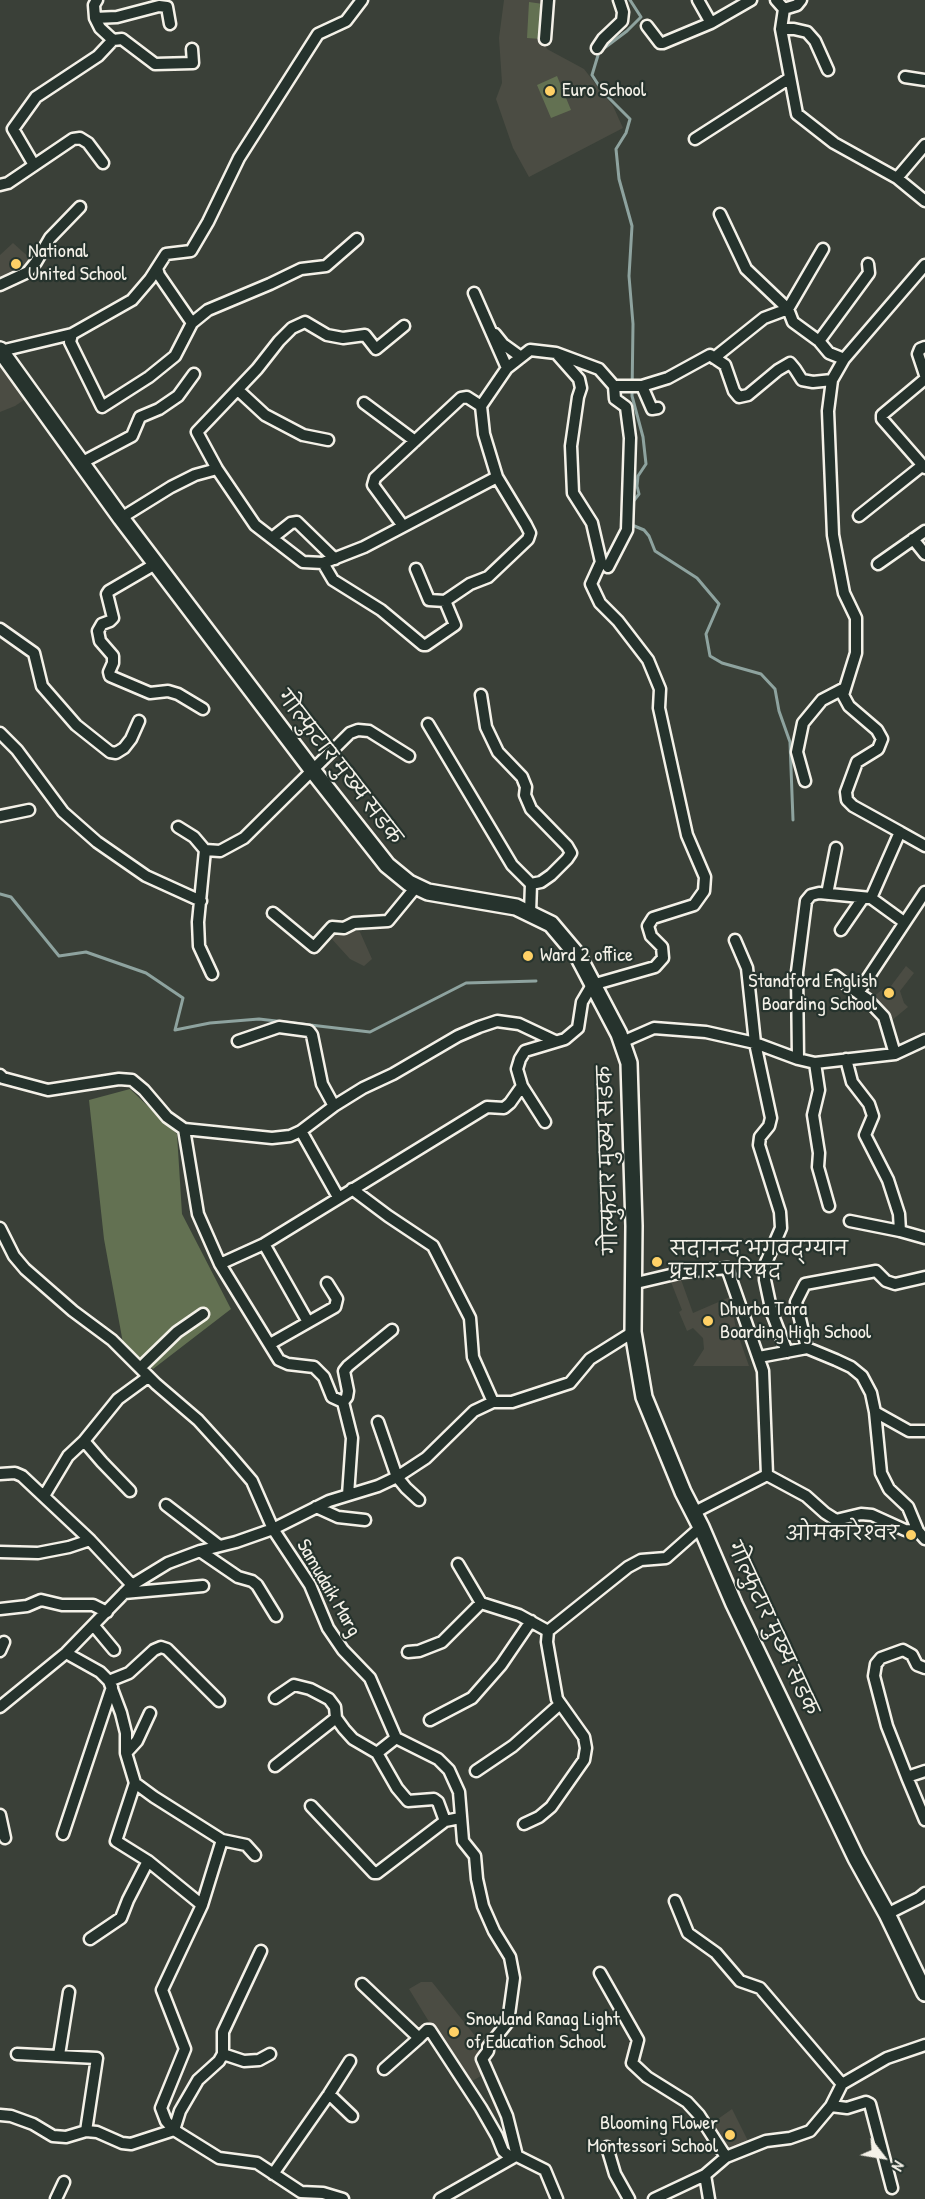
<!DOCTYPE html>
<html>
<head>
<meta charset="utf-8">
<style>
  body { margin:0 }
  #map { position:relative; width:925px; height:2199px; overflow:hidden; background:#3a4038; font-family:"Patrick Hand",sans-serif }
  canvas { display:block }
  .north { position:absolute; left:853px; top:2127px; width:60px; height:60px; -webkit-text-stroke:4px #26332d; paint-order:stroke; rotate:121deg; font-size:16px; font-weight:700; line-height:24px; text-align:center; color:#f4f1e8 }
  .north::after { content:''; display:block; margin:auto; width:21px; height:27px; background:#f4f1e8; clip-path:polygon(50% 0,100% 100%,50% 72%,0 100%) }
</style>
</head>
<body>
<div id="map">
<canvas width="925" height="2199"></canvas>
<div class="north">N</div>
</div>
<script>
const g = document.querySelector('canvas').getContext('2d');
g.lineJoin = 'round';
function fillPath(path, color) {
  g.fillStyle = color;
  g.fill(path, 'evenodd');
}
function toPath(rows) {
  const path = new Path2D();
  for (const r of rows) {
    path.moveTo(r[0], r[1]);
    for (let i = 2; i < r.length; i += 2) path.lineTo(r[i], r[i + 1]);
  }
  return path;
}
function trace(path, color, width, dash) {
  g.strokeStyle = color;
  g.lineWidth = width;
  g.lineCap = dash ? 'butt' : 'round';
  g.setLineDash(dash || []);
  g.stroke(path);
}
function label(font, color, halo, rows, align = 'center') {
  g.font = font + ' "Patrick Hand","Playpen Sans Deva",sans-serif';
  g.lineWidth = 4.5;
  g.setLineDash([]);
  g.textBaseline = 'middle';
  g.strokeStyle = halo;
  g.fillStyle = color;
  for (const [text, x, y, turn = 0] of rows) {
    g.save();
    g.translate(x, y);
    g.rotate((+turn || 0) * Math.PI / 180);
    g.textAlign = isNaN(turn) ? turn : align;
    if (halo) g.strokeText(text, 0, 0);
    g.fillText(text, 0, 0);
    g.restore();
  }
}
const built = toPath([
  [504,0,544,0,542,38,547,49,584,69,613,106,623,128,529,177,513,148,496,99,502,83,499,38],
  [13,243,33,261,9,285,0,277,0,255],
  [0,357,27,398,15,406,0,412],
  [338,926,360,932,372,959,364,966,350,959,330,937],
  [906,966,914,973,900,991,904,1003,908,1007,891,1021,872,998,884,988,888,990],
  [679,1274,693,1313,730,1297,736,1329,749,1366,693,1366,704,1349,703,1338,693,1328,687,1331,679,1312,682,1310,669,1277],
  [421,1982,432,1982,484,2047,486,2073,467,2084,409,1989],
  [732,2109,750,2145,727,2153,708,2126]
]);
const green = toPath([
  [529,2,543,4,541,39,527,38],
  [557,76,571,110,551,118,537,85],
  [130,1089,177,1134,182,1214,231,1309,153,1369,123,1343,104,1239,89,1100]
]);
const stream = toPath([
  [630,0,641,17,627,31,599,52,592,75,603,92,630,119,626,133,616,149,619,179,632,226,629,276,633,324,632,396,643,437,646,464,638,476,637,486,639,494,632,503],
  [632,521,632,525,644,530,649,536,655,551,697,578,719,604,706,634,710,656,722,663,761,674,775,689,779,711,790,742,793,820],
  [0,894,11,897,59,956,86,952,146,973,183,998,175,1030,210,1023,259,1019,370,1032,466,983,536,981]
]);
const minor = toPath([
  [698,0,711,23,751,0],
  [776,0,784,9,781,29,797,114,834,143,897,178,925,201],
  [784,9,797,5,801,0],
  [95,18,94,5,97,0],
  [647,26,660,43,663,43,711,23],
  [781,29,794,29,807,32,815,41,828,70],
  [545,39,548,0],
  [113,40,122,39,155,64,193,63,192,49],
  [597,48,603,39,622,21,623,12,619,0],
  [905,77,925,80],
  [695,139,790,78],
  [34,165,13,129,36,97,98,56,113,40,100,28,95,18,117,17,159,6,167,7,170,24],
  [897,178,925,145],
  [0,185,8,183,73,139,80,138,88,143,103,163],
  [157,268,159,275,192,323,208,310,270,284,301,269,326,266,357,239],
  [0,285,28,272,36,262,50,238,80,207],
  [474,293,507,368],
  [404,326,376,349,365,335,343,338,327,335,305,322,292,328,279,341,257,369,197,432,217,469,255,525,303,562,323,563,364,547,497,477],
  [72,334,70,342,102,407,149,377,175,356,192,323],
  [495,334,503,344,521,357],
  [819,341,793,322,788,309,823,249],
  [925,347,920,349,918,354,925,375],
  [1,351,72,334,132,300,150,279,166,254,191,251,208,222,239,158,318,34,346,21,362,0],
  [714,358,764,318,788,309,746,269,720,214],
  [844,359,829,353,819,341,869,273,868,264],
  [925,379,882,415,882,419,925,468],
  [832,380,828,411,833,535,844,593,856,618,856,653,843,695,849,706,877,730,882,739,878,749,857,762,846,792,847,800,853,806,900,832],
  [642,386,652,409,658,408],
  [238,390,265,415,303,435,328,440],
  [364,403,415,441],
  [81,463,132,436,140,417,159,409,178,396,194,374],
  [859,516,923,465],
  [121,518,171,487,195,475,217,469],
  [403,526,373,485,375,478,461,398,467,397,481,406],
  [272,538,291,523,297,522,335,559],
  [913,539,925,554],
  [157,563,109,591,107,594,113,618,110,621,102,624,98,631,100,641,113,656,113,663,109,672,110,676,150,693,168,691,178,694,203,709],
  [323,563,333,580,381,610,423,645,426,645,455,625,445,601],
  [878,564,925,531],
  [608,567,627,530,630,438,626,407,615,399,614,386],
  [416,569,429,600,445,601,470,584,488,577,528,539,530,533,526,525,497,477,484,434,481,406,507,368,530,350,556,353,599,369,614,386,642,386,668,378,710,355,725,365,734,391,739,397,748,395,778,370,790,363,795,369,802,380,813,382,832,380,844,359,925,265],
  [0,629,34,653,42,686,76,725,110,752,116,753,124,748,131,739,139,721],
  [481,695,486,727,498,752,522,777,526,787,525,795,531,809,567,846,571,853,567,859,551,875,541,882,531,884],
  [428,724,512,865,531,884,530,913],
  [0,733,17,750,63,812,97,842,146,876,201,901],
  [805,781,797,752,803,723,822,700,845,688],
  [0,816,29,810],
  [178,827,194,837,205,850,198,922,199,946,212,974],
  [205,850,220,851,244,838,350,733,358,730,369,731,409,756],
  [925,892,858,993,867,999,884,1017,895,1054,925,1040],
  [827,894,836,848],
  [273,913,314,947,332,927,344,928,354,923,388,921,416,887],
  [904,922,871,898,900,832,925,846],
  [841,930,863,898],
  [735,940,747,968,755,1043,771,1118,769,1126,760,1137,759,1145,780,1212,781,1228,765,1265,765,1280,772,1313,787,1352],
  [835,976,858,993],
  [238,1041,279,1027,309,1031,312,1035,322,1084,334,1106],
  [622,1042,654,1028,706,1032,755,1043,798,1059,815,1063,895,1054],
  [798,1059,797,972,806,901,811,895,819,893,871,898],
  [846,1059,852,1082,869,1104,873,1116,865,1135,888,1180,899,1214,900,1231,925,1238],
  [815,1063,819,1090,813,1115,819,1153,818,1167,829,1206],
  [0,1075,3,1078,48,1090,119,1079,132,1080,144,1090,167,1117,184,1129,272,1138,290,1136,301,1131,334,1106,363,1088,393,1074,458,1036,479,1027,497,1021,519,1024,555,1041],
  [545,1122,522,1086,517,1069,520,1059,525,1051,565,1039,578,1028,582,1002,592,985,655,967,663,958,662,947,651,936,648,926,653,918,694,905,704,891,705,877,687,835,659,708,660,689,648,660,618,621,600,603,591,584,601,562,592,523,573,493,571,446,578,397,581,388,579,379,556,353],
  [184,1129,198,1214,220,1264,279,1360,288,1364,314,1367,324,1377,332,1397,343,1402,347,1397,348,1391,344,1371,348,1366,392,1330],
  [301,1131,338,1197],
  [352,1189,388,1216,433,1246,470,1318,473,1357,493,1402],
  [850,1221,900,1231],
  [0,1228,14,1256,25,1269,73,1311,112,1340,156,1384,198,1420,228,1453,252,1481,273,1529,310,1585,328,1628,343,1650,370,1678,396,1738,438,1759,449,1770,459,1792,463,1841,475,1856,477,1879,483,1906,494,1931,510,1957,514,1978,508,2022,488,2047,488,2051,482,2059,507,2116,517,2156,545,2170,557,2199],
  [264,1244,308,1322],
  [220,1264,264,1244,487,1107,504,1108,510,1103,522,1086],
  [632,1284,683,1272,727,1268,763,1371,767,1475,806,1496,825,1513,836,1520,861,1514,872,1515,905,1530,918,1531,925,1539],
  [270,1344,335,1307,337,1299,327,1283],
  [807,1348,796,1302,805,1284,876,1271,886,1281,895,1284,925,1277],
  [759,1357,807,1348,836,1360,851,1367,862,1376,871,1393,875,1412,909,1431,925,1431],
  [140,1368,177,1332,203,1314],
  [343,1402,352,1438,348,1495],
  [875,1412,881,1473,889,1489,908,1507,918,1531],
  [378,1422,397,1477,406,1488,419,1500],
  [84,1441,102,1462,130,1491],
  [0,1474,15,1473,22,1476,90,1540,132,1585],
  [44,1496,68,1456,84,1441,118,1399,148,1377],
  [166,1505,218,1545],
  [316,1507,338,1517,365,1520],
  [693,1513,767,1475],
  [200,1551,238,1577,252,1581,257,1585,276,1616],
  [0,1552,38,1553,69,1547,90,1540],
  [458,1564,481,1603,519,1615,548,1631],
  [124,1593,203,1586],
  [0,1609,27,1606,41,1600,62,1605,93,1605,107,1612],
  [94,1626,114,1650],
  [0,1651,4,1642],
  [408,1652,419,1651,442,1642,481,1603],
  [66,1653,100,1672,109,1681,129,1673,154,1650,161,1647,167,1649,219,1701],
  [109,1681,121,1713,126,1733,126,1753,135,1783,154,1797,222,1840,246,1845,255,1855],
  [275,1698,294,1685,310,1689,329,1699,335,1707,336,1718,344,1729,353,1739,377,1753,396,1738],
  [0,1707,66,1653,132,1585,168,1563,200,1551,236,1542,273,1529,329,1501,378,1486,397,1477,426,1458,474,1411,493,1402,512,1402,570,1383,590,1359,633,1332],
  [430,1720,472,1698,501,1665,531,1621],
  [126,1753,137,1741,150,1713],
  [377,1753,397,1788,408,1801,434,1799,438,1802,445,1821],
  [275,1766,336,1718],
  [476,1771,513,1746,559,1705],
  [925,1771,907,1777,925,1820],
  [907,1777,887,1726,874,1676,876,1664,881,1658,903,1650,912,1655,917,1665,925,1668],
  [135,1783,116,1841,148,1861,202,1905],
  [311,1806,374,1873,377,1873,445,1821,460,1818],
  [0,1815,5,1838],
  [524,1824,539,1817,551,1807,584,1760,586,1748,584,1737,557,1699,547,1642,548,1631,628,1567,641,1560,666,1558,701,1527],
  [63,1834,112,1687],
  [675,1901,688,1933,716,1953,740,1981,760,1988,842,2084],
  [887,1914,919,1898,925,1893],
  [90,1939,121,1918,128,1900,148,1861],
  [600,1973,638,2040,632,2063,647,2077,687,2102,699,2115,726,2157],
  [362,1984,419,2038,384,2069],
  [419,2038,427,2030,430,2030,481,2108,497,2136,503,2151,510,2157],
  [17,2054,97,2058,86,2131],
  [223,2054,244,2061,259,2060,270,2054],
  [59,2055,69,1992],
  [329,2094,352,2116],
  [831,2106,847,2108,866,2102,870,2104,892,2188],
  [0,2115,11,2116,33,2124,53,2136,66,2137,86,2131,97,2132,122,2143,131,2144,174,2130,219,2158,257,2163,301,2192,323,2193,343,2199],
  [174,2130,166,2121,161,2108,185,2049,162,1990,202,1905,222,1840],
  [174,2130,180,2111,198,2080,219,2061,223,2054,223,2032,261,1951],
  [607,2147,615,2174,629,2199],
  [273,2174,329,2094,350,2061],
  [705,2175,709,2199],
  [56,2199,64,2182],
  [440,2199,514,2157],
  [654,2199,705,2175,726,2157,766,2141,790,2138,810,2131,831,2106,842,2084,887,2058,925,2045]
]);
const secondary = toPath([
  [0,350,121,518,313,771,387,865,409,883,428,892,516,907,551,924,578,956,619,1034,629,1063,634,1226,633,1332,644,1397,683,1492,701,1527,734,1604,856,1858,887,1914,925,1993]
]);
const markers = [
  [550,91,6,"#ffd166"],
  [16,264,6,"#ffd166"],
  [528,956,6,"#ffd166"],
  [889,993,6,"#ffd166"],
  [657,1262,6,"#ffd166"],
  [708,1321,6,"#ffd166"],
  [911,1535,6,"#ffd166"],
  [454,2032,6,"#ffd166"],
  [730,2135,6,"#ffd166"]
];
const poiNames = [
  ["Euro School",562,91],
  ["National",28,252],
  ["United School",28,275],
  ["Ward 2 office",540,956],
  ["Standford English",877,982,"right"],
  ["Boarding School",877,1005,"right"],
  ["सदानन्द भगवद्ग्यान",669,1250],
  ["प्रचार परिषद",669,1273],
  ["Dhurba Tara",720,1310],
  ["Boarding High School",720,1333],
  ["ओमकारेश्वर",899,1535,"right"],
  ["Snowland Ranag Light",466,2020],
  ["of Education School",466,2043],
  ["Blooming Flower",718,2124,"right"],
  ["Montessori School",718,2147,"right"]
];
const streetNames = [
  ["गोल्फुटार मुख्य सडक",339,768,52],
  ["गोल्फुटार मुख्य सडक",609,1160,-92],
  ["Samudaik Marg",328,1588,60],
  ["गोल्फुटार मुख्य सडक",772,1629,65]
];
fillPath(built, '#4b4c43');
fillPath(green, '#637152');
trace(stream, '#8ea39f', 3);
trace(minor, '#f4f1e8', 15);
trace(secondary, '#f4f1e8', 20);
trace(minor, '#26332d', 10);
trace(secondary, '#26332d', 15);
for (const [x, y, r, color] of markers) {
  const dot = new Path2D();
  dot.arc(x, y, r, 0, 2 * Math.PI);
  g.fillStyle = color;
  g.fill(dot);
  trace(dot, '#26332d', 2);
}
label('20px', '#f4f1e8', '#26332d', poiNames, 'left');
label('20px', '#f4f1e8', '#26332d', streetNames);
</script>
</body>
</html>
